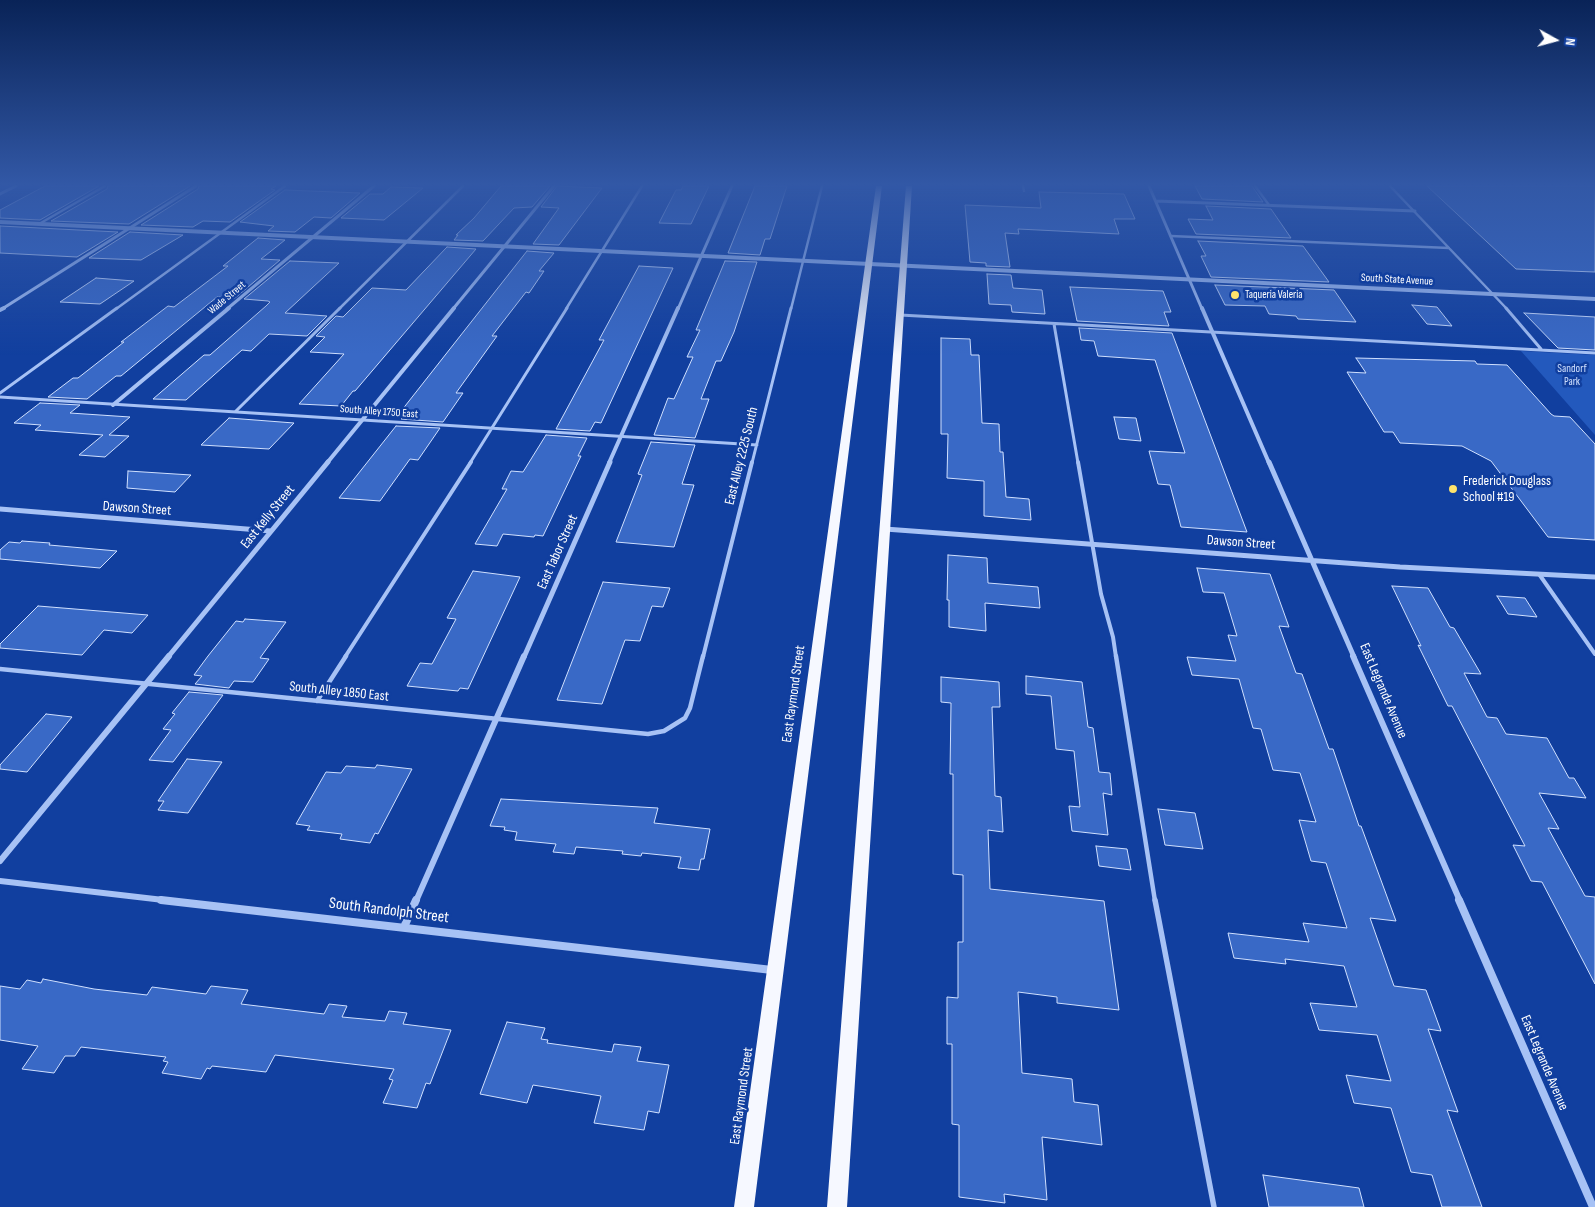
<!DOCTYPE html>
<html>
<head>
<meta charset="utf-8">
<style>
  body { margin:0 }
  #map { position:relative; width:1595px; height:1207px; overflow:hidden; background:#113f9f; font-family:"Sofia Sans Condensed",sans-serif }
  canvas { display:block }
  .north { position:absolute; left:1530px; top:15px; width:50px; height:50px; -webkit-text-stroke:4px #113f9f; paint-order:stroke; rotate:97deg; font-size:14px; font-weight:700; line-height:20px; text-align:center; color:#fff }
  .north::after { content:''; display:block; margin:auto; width:18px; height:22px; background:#fff; clip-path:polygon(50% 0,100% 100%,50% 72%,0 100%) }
</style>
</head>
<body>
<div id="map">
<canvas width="1595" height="1207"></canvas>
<div class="north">N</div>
</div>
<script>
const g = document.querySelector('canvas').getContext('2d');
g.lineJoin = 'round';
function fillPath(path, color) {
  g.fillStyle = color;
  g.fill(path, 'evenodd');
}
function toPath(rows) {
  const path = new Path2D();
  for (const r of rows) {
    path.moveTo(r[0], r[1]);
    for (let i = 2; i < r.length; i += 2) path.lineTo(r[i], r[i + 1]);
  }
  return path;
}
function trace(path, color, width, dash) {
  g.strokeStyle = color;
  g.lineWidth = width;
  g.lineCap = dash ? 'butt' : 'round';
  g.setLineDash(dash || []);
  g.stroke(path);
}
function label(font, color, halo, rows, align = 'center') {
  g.font = font + ' "Sofia Sans Condensed",sans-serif';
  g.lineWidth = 5;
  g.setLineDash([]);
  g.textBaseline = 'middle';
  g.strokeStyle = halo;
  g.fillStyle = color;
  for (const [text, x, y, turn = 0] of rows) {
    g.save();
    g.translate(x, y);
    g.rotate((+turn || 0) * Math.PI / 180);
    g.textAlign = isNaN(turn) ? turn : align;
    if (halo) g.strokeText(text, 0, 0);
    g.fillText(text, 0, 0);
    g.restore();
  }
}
const green = toPath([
  [1521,351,1595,355,1595,435]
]);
const building = toPath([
  [45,186,99,186,40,220,0,218,0,210,45,186],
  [108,186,190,186,129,224,51,221,107,189,108,186],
  [199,186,276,186,271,189,275,190,230,222,203,221,193,227,141,225,198,189,199,186],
  [501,186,550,186,532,207,514,208,483,241,454,240,458,235,456,235,474,218,501,186],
  [557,186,602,188,559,245,533,244,559,208,541,207,557,186],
  [683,186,709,186,691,224,659,223,676,190,681,190,683,186],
  [755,186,787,186,770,239,765,239,760,255,728,253,755,186],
  [1195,186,1252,186,1263,202,1202,199,1195,186],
  [1427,186,1595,186,1595,272,1516,269,1427,186],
  [391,187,423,188,384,220,341,218,370,194,383,194,391,187],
  [285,190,360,193,331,218,314,217,295,232,268,231,274,226,240,222,285,190],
  [1039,192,1124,194,1135,219,1114,219,1119,234,1018,229,1019,234,1005,233,1010,267,986,266,986,263,970,262,965,205,1041,208,1039,192],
  [1206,206,1271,209,1291,238,1196,234,1188,219,1213,220,1206,206],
  [0,226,118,232,77,257,0,253,0,226],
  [130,232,183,235,141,260,89,258,130,232],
  [258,238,285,240,261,259,280,260,235,298,217,297,121,376,116,376,87,399,48,397,73,378,78,378,124,342,121,342,168,306,174,307,228,266,223,266,258,238],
  [1198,241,1303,246,1329,282,1211,277,1201,256,1206,256,1198,241],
  [447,247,476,249,355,391,353,391,341,406,299,404,344,354,310,352,325,337,316,336,336,316,343,317,372,288,406,290,447,247],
  [527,251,554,253,539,271,544,271,529,293,526,292,492,336,497,336,456,393,463,393,443,422,401,419,404,416,398,415,527,251],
  [290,261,339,263,285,313,327,316,307,336,269,334,251,351,242,350,186,400,153,399,204,355,210,355,266,306,270,302,268,301,244,299,290,261],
  [725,261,757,262,734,332,721,361,716,361,701,399,709,399,695,438,654,435,668,398,674,399,693,357,687,357,700,330,696,330,725,261],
  [639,266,673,268,601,423,595,422,590,431,556,429,604,340,599,340,639,266],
  [987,274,1011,275,1013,288,1042,290,1045,314,1012,312,1011,305,989,304,987,274],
  [96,278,134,281,100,304,60,302,96,278],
  [1215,285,1334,290,1356,322,1298,319,1296,316,1269,314,1265,306,1225,305,1215,285],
  [1070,287,1163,291,1171,312,1164,312,1169,326,1077,321,1070,287],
  [1412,305,1437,307,1452,326,1427,324,1412,305],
  [1524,313,1595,317,1595,350,1558,348,1524,313],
  [1079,328,1172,333,1247,532,1181,527,1170,485,1158,484,1149,451,1185,453,1155,360,1098,356,1094,341,1081,340,1079,328],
  [941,338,970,339,971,355,979,355,982,423,999,424,1000,452,1003,452,1006,497,1029,499,1031,520,984,516,984,481,947,478,948,434,941,434,941,338],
  [1356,358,1475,361,1477,364,1507,365,1551,414,1554,416,1570,417,1595,444,1595,540,1548,537,1491,461,1462,446,1400,443,1393,432,1384,432,1347,372,1366,373,1356,358],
  [40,403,80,405,70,413,130,417,109,435,129,436,105,457,79,455,103,435,35,430,41,425,14,423,40,403],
  [1114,417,1136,418,1141,441,1119,439,1114,417],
  [229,418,294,423,269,449,201,445,229,418],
  [396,426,440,428,418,460,410,459,380,501,339,498,396,426],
  [546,435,587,438,578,456,581,456,543,536,535,535,534,537,503,534,497,546,475,544,507,489,502,489,511,471,523,472,546,435],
  [651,442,695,445,682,484,694,485,674,547,616,542,642,475,638,474,651,442],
  [128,471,191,475,175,492,127,488,128,471],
  [22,541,50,543,49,545,117,551,100,568,0,559,0,550,9,542,20,543,22,541],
  [948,555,987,558,988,583,1038,587,1040,608,985,603,986,631,949,627,949,600,947,600,948,555],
  [1197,568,1270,574,1289,627,1279,626,1296,673,1302,674,1329,749,1333,749,1359,826,1361,826,1396,921,1370,918,1394,986,1426,990,1441,1031,1428,1029,1458,1112,1447,1110,1482,1207,1442,1207,1432,1175,1411,1172,1391,1108,1354,1103,1346,1075,1391,1081,1377,1035,1319,1030,1310,1003,1357,1007,1344,966,1285,959,1286,964,1234,958,1228,933,1309,942,1303,923,1347,928,1326,863,1311,861,1299,820,1316,822,1300,773,1273,770,1261,729,1253,728,1239,679,1192,675,1187,657,1236,661,1228,635,1237,636,1224,593,1203,592,1197,568],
  [473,571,520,577,468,689,460,688,458,691,407,686,420,663,432,664,456,619,447,618,473,571],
  [603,582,670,588,663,607,652,606,640,641,625,640,602,704,557,700,603,582],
  [1392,586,1428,588,1450,627,1454,628,1481,674,1464,673,1487,717,1497,718,1506,734,1547,738,1569,778,1574,778,1586,798,1539,793,1559,829,1548,828,1585,896,1595,897,1595,984,1542,882,1531,881,1513,845,1525,846,1452,706,1448,706,1418,645,1421,646,1392,586],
  [1497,596,1525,598,1537,617,1508,614,1497,596],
  [38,606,148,615,132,633,104,630,82,655,0,648,0,644,38,606],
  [245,619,286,622,260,658,269,659,253,682,234,681,229,688,195,684,202,676,194,675,208,656,236,621,243,622,245,619],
  [1026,676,1082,682,1088,727,1093,728,1099,772,1110,773,1112,795,1103,793,1108,835,1072,831,1069,806,1080,807,1074,751,1056,749,1051,696,1026,694,1026,676],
  [941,677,999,682,1000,707,992,707,995,796,1001,797,1003,832,988,830,990,889,1104,901,1119,1010,1057,1003,1057,997,1018,992,1022,1073,1072,1079,1074,1102,1098,1105,1102,1145,1042,1137,1047,1200,1004,1194,1005,1203,959,1197,959,1125,952,1124,952,1044,947,1044,947,997,958,998,958,942,963,942,963,875,953,874,953,774,950,774,951,703,941,702,941,677],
  [189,692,223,695,173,762,149,760,171,730,163,729,175,714,172,713,189,692],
  [46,714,72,717,27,772,0,769,0,765,46,714],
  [187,759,222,762,188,813,158,810,164,801,158,801,187,759],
  [377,765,412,769,378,834,375,833,370,843,340,839,342,834,307,830,310,826,296,824,326,772,341,773,346,766,375,768,377,765],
  [501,799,658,808,654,823,710,829,704,859,701,859,699,870,678,868,681,857,642,853,641,856,622,854,623,851,576,847,574,854,553,852,556,844,515,840,517,832,504,830,505,827,490,826,501,799],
  [1158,809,1195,813,1203,849,1165,845,1158,809],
  [1096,846,1127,849,1131,870,1099,866,1096,846],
  [43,979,94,989,147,995,152,987,206,994,211,986,248,990,241,1004,324,1014,329,1004,347,1006,342,1017,385,1021,389,1011,407,1013,403,1024,451,1030,430,1084,426,1083,417,1108,383,1103,393,1080,389,1079,394,1069,275,1055,266,1072,212,1066,210,1069,207,1068,201,1079,162,1073,168,1062,163,1061,166,1057,81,1047,75,1056,65,1056,54,1073,22,1069,38,1046,0,1040,0,986,20,989,27,980,41,983,43,979],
  [507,1022,545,1028,541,1039,548,1040,547,1043,612,1052,614,1044,641,1047,637,1061,669,1065,659,1113,648,1111,644,1130,594,1123,601,1096,533,1085,527,1103,480,1094,507,1022],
  [1263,1175,1359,1188,1364,1207,1269,1207,1263,1175]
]);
const serviceFar4 = toPath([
  [1023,186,1024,191],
  [1255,186,1269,205],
  [1390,186,1507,309],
  [39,224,105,186],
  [1171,236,1449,248],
  [116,309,285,186],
  [339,309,463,186],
  [566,309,642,186],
  [791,309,822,186]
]);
const serviceFar3 = toPath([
  [1506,308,1541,349],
  [900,315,1595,353],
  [1054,324,1078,463],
  [0,393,117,308],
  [0,397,757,445],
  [235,412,340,308],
  [470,463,567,308],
  [752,463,791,308]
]);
const serviceFar2 = toPath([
  [1078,462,1101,594,1113,637,1116,657],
  [1539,574,1595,654],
  [345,657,471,462],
  [703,657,752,462]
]);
const serviceFar1 = toPath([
  [1116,656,1155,901],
  [0,669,648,734,664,731,685,718,690,708,703,656],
  [317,701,346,656]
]);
const service = toPath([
  [1155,900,1214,1207]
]);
const minorFar4 = toPath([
  [1149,186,1202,309],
  [0,194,16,186],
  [1156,201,1415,211],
  [2,309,196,186],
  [227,309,374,186],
  [453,309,554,186],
  [678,309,732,186]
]);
const minorFar3 = toPath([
  [1202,308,1269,463],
  [0,310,4,308],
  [113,405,229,308],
  [327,463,454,308],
  [609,463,678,308]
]);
const minorFar2 = toPath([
  [1269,462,1354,657],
  [0,509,271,531],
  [885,529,1400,567,1595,577],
  [168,657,328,462],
  [524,657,610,462]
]);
const minorFar1 = toPath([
  [1353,656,1460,901],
  [0,861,169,656],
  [0,881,172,901],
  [416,901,524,656]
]);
const minor = toPath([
  [161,900,772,970],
  [1459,900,1593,1207],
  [404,927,416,900]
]);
const tertiary = toPath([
  [0,220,1595,297,1595,301,0,224,0,220]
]);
const primary = toPath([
  [876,186,882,186,754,1207,734,1207,876,186],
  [906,186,912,186,847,1207,827,1207,906,186]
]);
const markers = [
  [1235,295,5,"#ffe46c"],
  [1453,489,5,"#ffe46c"]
];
const farStreetnames = [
  ["South State Avenue",1397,280,3],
  ["Wade Street",227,298,-40],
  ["South Alley 1750 East",379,412,4]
];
const farPoinames = [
  ["Taqueria Valeria",1245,295]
];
const farParknames = [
  ["Sandorf",1572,369],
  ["Park",1572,382]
];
const streetNames = [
  ["East Alley 2225 South",742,456,-76],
  ["Dawson Street",137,509,4],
  ["East Kelly Street",268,517,-51],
  ["Dawson Street",1241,543,4],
  ["East Tabor Street",558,552,-66],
  ["East Legrande Avenue",1383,691,67],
  ["South Alley 1850 East",339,692,6],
  ["East Raymond Street",794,694,-82],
  ["East Legrande Avenue",1544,1063,67],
  ["East Raymond Street",742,1096,-82]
];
const poiNames = [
  ["Frederick Douglass",1463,481],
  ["School #19",1463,497]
];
const nearStreetnames = [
  ["South Randolph Street",389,911,7]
];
fillPath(green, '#2359bd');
fillPath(building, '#3969c6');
trace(building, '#d0e0fe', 1);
trace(serviceFar4, '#a7c2f5', 2.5);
trace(serviceFar3, '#a7c2f5', 3);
trace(serviceFar2, '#a7c2f5', 4);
trace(serviceFar1, '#a7c2f5', 4.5);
trace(service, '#a7c2f5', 5.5);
trace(minorFar4, '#a7c2f5', 3);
trace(minorFar3, '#a7c2f5', 4);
trace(minorFar2, '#a7c2f5', 5);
trace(minorFar1, '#a7c2f5', 6);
trace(minor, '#a7c2f5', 8);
fillPath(tertiary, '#a7c2f5');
fillPath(primary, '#f6f8ff');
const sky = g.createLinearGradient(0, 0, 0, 355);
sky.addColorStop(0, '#092357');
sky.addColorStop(0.52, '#3258a6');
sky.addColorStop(1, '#3258a600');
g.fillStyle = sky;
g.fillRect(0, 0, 1595, 355);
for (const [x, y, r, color] of markers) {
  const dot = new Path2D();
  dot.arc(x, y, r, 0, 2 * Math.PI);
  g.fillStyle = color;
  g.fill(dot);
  trace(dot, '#113f9f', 2);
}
label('11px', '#fff', '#113f9f', farStreetnames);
label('11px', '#fff', '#113f9f', farPoinames, 'left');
label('11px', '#d0e0fe', '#113f9f', farParknames);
label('14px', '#fff', '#113f9f', streetNames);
label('14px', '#fff', '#113f9f', poiNames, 'left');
label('16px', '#fff', '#113f9f', nearStreetnames);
</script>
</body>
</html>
